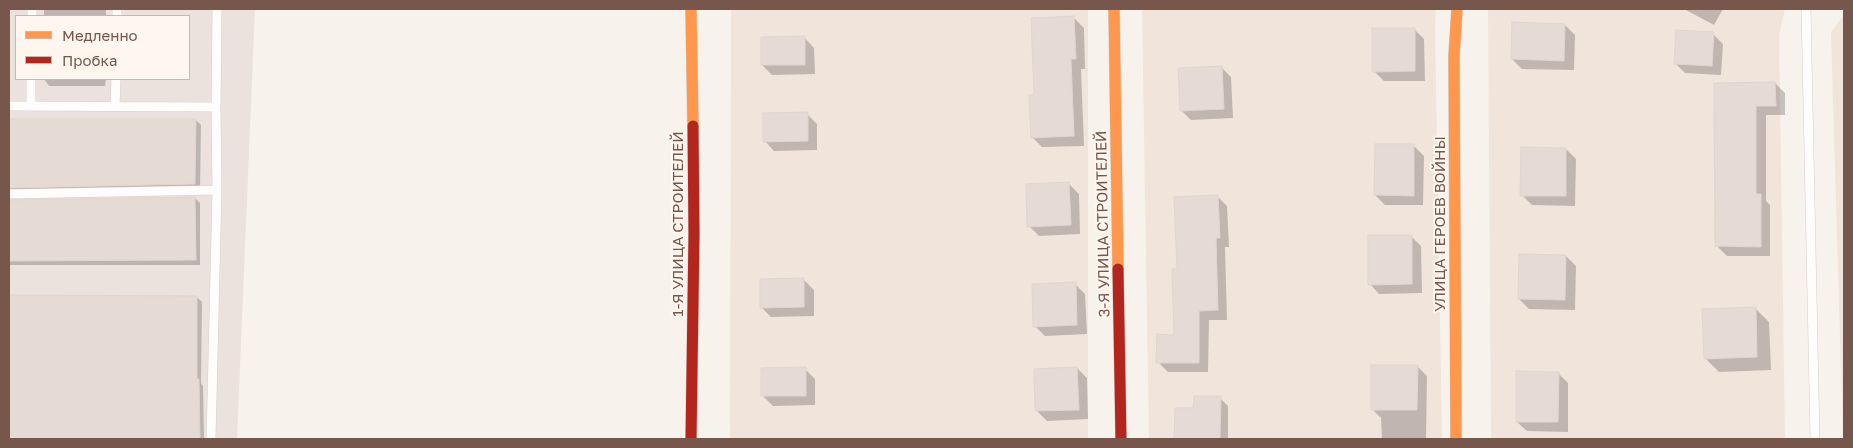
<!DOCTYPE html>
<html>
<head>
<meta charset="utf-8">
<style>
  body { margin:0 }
  #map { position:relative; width:1853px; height:448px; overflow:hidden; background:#f8f2ed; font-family:"Golos Text",sans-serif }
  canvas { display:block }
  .frame { position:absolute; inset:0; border:10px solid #77564c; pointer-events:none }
  .legend { position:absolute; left:15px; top:15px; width:175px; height:65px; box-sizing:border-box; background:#fff7ef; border:1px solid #c9b7ae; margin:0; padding:6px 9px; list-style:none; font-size:15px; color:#77564c }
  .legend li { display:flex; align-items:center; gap:10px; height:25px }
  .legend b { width:25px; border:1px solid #c9b7ae }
</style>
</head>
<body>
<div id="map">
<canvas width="1853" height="448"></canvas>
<div class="frame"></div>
<ul class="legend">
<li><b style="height:6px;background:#ff974d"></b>Медленно</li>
<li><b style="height:6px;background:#b3261e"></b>Пробка</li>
</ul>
</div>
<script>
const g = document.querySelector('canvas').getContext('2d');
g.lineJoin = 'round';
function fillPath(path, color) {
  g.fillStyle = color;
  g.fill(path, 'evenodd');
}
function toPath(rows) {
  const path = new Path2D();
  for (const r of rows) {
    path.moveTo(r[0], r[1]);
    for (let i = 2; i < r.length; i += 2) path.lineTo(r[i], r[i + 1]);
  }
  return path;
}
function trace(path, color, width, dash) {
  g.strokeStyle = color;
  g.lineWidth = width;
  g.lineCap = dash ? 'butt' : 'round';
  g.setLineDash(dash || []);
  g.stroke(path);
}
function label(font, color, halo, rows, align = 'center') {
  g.font = font + ' "Golos Text",sans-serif';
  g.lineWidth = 4;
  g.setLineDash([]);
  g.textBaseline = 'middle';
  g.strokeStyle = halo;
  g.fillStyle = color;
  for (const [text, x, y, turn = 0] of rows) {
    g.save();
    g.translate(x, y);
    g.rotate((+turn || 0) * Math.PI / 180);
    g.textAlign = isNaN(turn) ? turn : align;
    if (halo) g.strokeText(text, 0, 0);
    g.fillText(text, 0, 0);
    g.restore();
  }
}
const residential = toPath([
  [731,9,1088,9,1088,439,730,439],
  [1142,9,1436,9,1435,27,1442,439,1149,439],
  [1488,9,1785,9,1779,35,1785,439,1491,439],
  [1844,15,1844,439,1843,439,1831,32]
]);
const industrial = toPath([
  [9,9,255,9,237,439,9,439],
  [16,16,189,16,189,79,16,79]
]);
const shadow = toPath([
  [44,9,106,9,106,16,44,16],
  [1684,9,1723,9,1714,25],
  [1074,18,1084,28,1085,69,1081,69,1084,146,1042,147,1032,137],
  [1565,25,1575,35,1574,70,1522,69,1512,59],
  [1414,29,1424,39,1425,81,1384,81,1374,71],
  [1713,34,1723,44,1721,75,1685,73,1675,63],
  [805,38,814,48,815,74,772,75,762,65],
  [1221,67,1231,77,1233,118,1191,120,1181,110],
  [44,79,106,79,105,86,49,86],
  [1775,83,1785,93,1785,115,1766,115,1766,201,1770,205,1770,256,1727,256,1717,246,1716,84],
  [807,114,817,124,817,150,774,151,765,141],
  [196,120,201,125,200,189,9,196,9,121],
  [1414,146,1424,156,1423,205,1385,205,1375,195],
  [1566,149,1576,159,1575,206,1532,205,1522,195],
  [1069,184,1079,194,1080,234,1039,236,1029,226],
  [1217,196,1227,206,1229,247,1225,247,1227,320,1209,320,1208,372,1168,372,1158,362,1175,336,1178,270],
  [195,198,200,203,200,265,9,265,9,201],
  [1411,236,1421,246,1422,293,1379,294,1370,284],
  [1566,256,1576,266,1575,310,1529,309,1519,299],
  [804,280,814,290,814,316,771,317,761,307],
  [1075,284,1085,294,1087,334,1045,336,1035,326],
  [9,296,197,297,202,302,201,383,203,386,204,439,9,439],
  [1755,308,1769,322,1771,370,1719,372,1705,358],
  [1417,366,1427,376,1426,439,1382,439,1381,418,1372,409],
  [1077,368,1087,378,1088,419,1047,421,1037,411],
  [805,369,815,379,815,405,773,406,763,396],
  [1558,373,1568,383,1568,432,1527,431,1517,422],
  [1220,398,1228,406,1228,439,1176,439,1176,409,1195,410]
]);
const building = toPath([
  [1074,16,1076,59,1071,59,1074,136,1031,138,1029,95,1034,95,1031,18,1074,16],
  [1512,22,1565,24,1564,61,1511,59,1512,22],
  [1372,28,1415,28,1415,71,1372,72,1372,28],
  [1676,30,1714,32,1712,66,1674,64,1676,30],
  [805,36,805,65,761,65,761,37,805,36],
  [1222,66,1224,109,1180,111,1178,68,1222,66],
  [1775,82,1776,106,1756,106,1756,194,1761,194,1761,247,1715,246,1714,83,1775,82],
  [808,112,808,141,763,142,763,113,808,112],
  [9,119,196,119,195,184,9,188,9,119],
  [1375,144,1414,144,1414,196,1374,195,1375,144],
  [1521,147,1566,148,1566,196,1520,196,1521,147],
  [1069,182,1071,225,1027,227,1026,184,1069,182],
  [1218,195,1220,238,1216,238,1218,310,1199,311,1199,363,1156,363,1157,334,1174,335,1172,269,1177,269,1174,197,1218,195],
  [195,197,196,260,9,261,9,200,195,197],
  [1368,235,1412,235,1412,284,1368,285,1368,235],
  [1519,254,1566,255,1565,300,1518,299,1519,254],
  [804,278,804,307,760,308,760,279,804,278],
  [1076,282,1077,325,1033,327,1032,284,1076,282],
  [9,295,197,296,197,379,199,379,200,439,9,439,9,295],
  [1756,307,1757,357,1704,359,1702,309,1756,307],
  [1371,365,1418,365,1417,410,1371,410,1371,365],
  [806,367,806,396,761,396,761,368,806,367],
  [1077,367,1079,410,1035,411,1034,369,1077,367],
  [1516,371,1559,372,1558,422,1516,422,1516,371],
  [1194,396,1221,396,1220,439,1174,439,1175,408,1193,408,1194,396]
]);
const lane = toPath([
  [1806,9,1815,439],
  [32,16,32,9],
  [117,16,117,9],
  [9,106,216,107,217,190],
  [31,106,31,79],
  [115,106,116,79],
  [216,107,217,9],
  [9,194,217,190,211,439]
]);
const slow = toPath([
  [691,9,693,126],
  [1114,9,1118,269],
  [1456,439,1454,56,1457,9]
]);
const jam = toPath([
  [1118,269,1121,439],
  [691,439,694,234,693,126]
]);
const streetNames = [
  ["1-Я УЛИЦА СТРОИТЕЛЕЙ",678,224,-90],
  ["3-Я УЛИЦА СТРОИТЕЛЕЙ",1103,224,-91],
  ["УЛИЦА ГЕРОЕВ ВОЙНЫ",1440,224,-90]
];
fillPath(residential, '#f1e4db');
fillPath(industrial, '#ebe2de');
fillPath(shadow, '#0003');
fillPath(building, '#e5dad4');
trace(building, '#e1d5cf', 1);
trace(lane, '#d6ceca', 10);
trace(slow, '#d8cec9', 12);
trace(jam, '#d8cec9', 12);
trace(lane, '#fefdfc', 9);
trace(slow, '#ff974d', 11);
trace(jam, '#b3261e', 11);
label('15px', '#77564c', '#fff7ef', streetNames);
</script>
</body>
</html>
